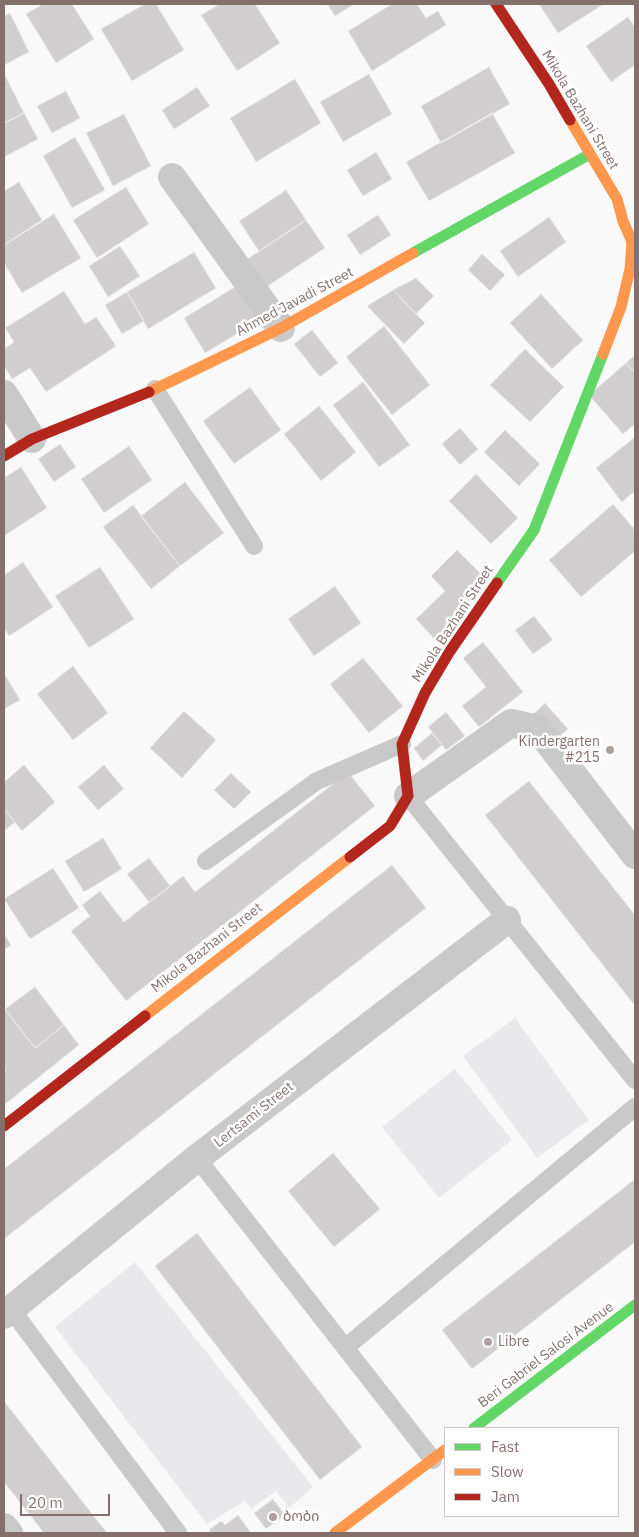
<!DOCTYPE html>
<html>
<head>
<meta charset="utf-8">
<style>
  body { margin:0 }
  #map { position:relative; width:639px; height:1537px; overflow:hidden; background:#f9f9f9; font-family:"IBM Plex Sans",sans-serif }
  canvas { display:block }
  .frame { position:absolute; inset:0; border:5px solid #856f6d; pointer-events:none }
  .legend { position:absolute; left:444px; top:1427px; width:175px; height:90px; box-sizing:border-box; background:#fff; border:1px solid #cec5c5; margin:0; padding:6px 9px; list-style:none; font-size:15px; color:#856f6d }
  .legend li { display:flex; align-items:center; gap:10px; height:25px }
  .legend b { width:25px; border:1px solid #cec5c5 }
  .scale { position:absolute; left:20px; top:1494px; width:90px; height:22px; box-sizing:border-box; border:2px solid #856f6d; border-top:0; padding-left:6px; font-size:15px; line-height:18px; white-space:nowrap; color:#856f6d; -webkit-text-stroke:4px #fff; paint-order:stroke }
</style>
</head>
<body>
<div id="map">
<canvas width="639" height="1537"></canvas>
<div class="frame"></div>
<ul class="legend">
<li><b style="height:6px;background:#63d668"></b>Fast</li>
<li><b style="height:6px;background:#ff974d"></b>Slow</li>
<li><b style="height:6px;background:#b3261e"></b>Jam</li>
</ul>
<div class="scale">20 m</div>
</div>
<script>
const g = document.querySelector('canvas').getContext('2d');
g.lineJoin = 'round';
function fillPath(path, color) {
  g.fillStyle = color;
  g.fill(path, 'evenodd');
}
function toPath(rows) {
  const path = new Path2D();
  for (const r of rows) {
    path.moveTo(r[0], r[1]);
    for (let i = 2; i < r.length; i += 2) path.lineTo(r[i], r[i + 1]);
  }
  return path;
}
function trace(path, color, width, dash) {
  g.strokeStyle = color;
  g.lineWidth = width;
  g.lineCap = dash ? 'butt' : 'round';
  g.setLineDash(dash || []);
  g.stroke(path);
}
function label(font, color, halo, rows, align = 'center') {
  g.font = font + ' "IBM Plex Sans","Noto Sans Georgian",sans-serif';
  g.lineWidth = 5;
  g.setLineDash([]);
  g.textBaseline = 'middle';
  g.strokeStyle = halo;
  g.fillStyle = color;
  for (const [text, x, y, turn = 0] of rows) {
    g.save();
    g.translate(x, y);
    g.rotate((+turn || 0) * Math.PI / 180);
    g.textAlign = isNaN(turn) ? turn : align;
    if (halo) g.strokeText(text, 0, 0);
    g.fillText(text, 0, 0);
    g.restore();
  }
}
const green = toPath([
  [515,1018,589,1120,537,1158,463,1056],
  [455,1069,512,1140,439,1198,382,1127],
  [135,1262,313,1487,289,1508,276,1491,251,1509,245,1501,207,1524,55,1327]
]);
const building = toPath([
  [43,4,72,4,94,39,56,63,26,14,43,4],
  [145,4,156,4,184,50,132,81,101,29,145,4],
  [220,4,255,4,280,43,237,71,201,15,220,4],
  [327,4,354,4,335,16,327,4],
  [392,4,417,4,426,18,438,11,446,25,372,71,348,31,392,4],
  [539,4,604,4,558,33,539,4],
  [10,13,29,52,4,65,4,16,10,13],
  [628,17,635,27,635,65,611,82,586,46,628,17],
  [489,67,510,104,441,143,421,106,489,67],
  [4,73,24,113,5,123,4,120,4,73],
  [369,74,392,114,343,142,320,102,369,74],
  [295,79,321,123,256,162,230,118,295,79],
  [197,87,210,106,174,129,162,110,197,87],
  [66,91,80,118,52,133,37,106,66,91],
  [24,113,38,139,4,157,4,123,24,113],
  [492,113,515,153,429,201,406,162,492,113],
  [124,114,151,166,113,186,86,133,124,114],
  [75,137,105,190,72,208,43,156,75,137],
  [376,152,392,179,363,196,347,170,376,152],
  [19,182,42,220,4,245,4,191,19,182],
  [126,187,149,224,97,258,73,220,126,187],
  [286,190,306,220,259,251,239,221,286,190],
  [54,214,81,258,22,293,4,263,4,245,54,214],
  [378,215,391,235,360,255,347,235,378,215],
  [549,217,566,242,518,277,500,251,549,217],
  [306,220,325,248,265,288,246,260,306,220],
  [120,246,140,276,108,297,89,266,120,246],
  [194,252,216,288,148,329,127,292,194,252],
  [482,254,505,275,490,291,468,270,482,254],
  [416,278,434,296,416,314,393,290,416,278],
  [240,284,262,319,205,353,184,318,240,284],
  [393,290,425,323,404,344,367,306,393,290],
  [64,291,85,324,96,317,116,346,46,392,30,368,12,379,4,366,4,349,14,342,5,328,64,291],
  [127,292,144,321,122,334,105,305,127,292],
  [541,294,583,340,552,369,510,323,541,294],
  [384,326,430,385,392,415,346,357,384,326],
  [312,330,338,363,320,377,294,344,312,330],
  [525,349,564,387,530,422,490,385,525,349],
  [635,355,635,373,626,363,635,355],
  [626,363,635,373,635,424,623,434,589,395,626,363],
  [363,382,410,445,379,467,333,405,363,382],
  [250,387,281,430,234,464,203,421,250,387],
  [319,406,356,452,321,481,284,434,319,406],
  [460,428,478,449,460,465,442,444,460,428],
  [505,430,540,464,519,486,484,452,505,430],
  [635,437,635,491,622,502,596,468,635,437],
  [60,444,76,467,54,482,38,459,60,444],
  [129,446,152,480,104,513,81,479,129,446],
  [21,467,47,508,4,536,4,478,21,467],
  [476,474,518,518,491,544,449,501,476,474],
  [185,482,224,533,180,566,141,516,185,482],
  [613,504,635,530,635,551,581,597,549,560,613,504],
  [133,505,180,566,151,589,103,527,133,505],
  [457,550,485,578,439,644,416,619,445,591,431,576,457,550],
  [23,562,53,607,9,636,4,628,4,575,23,562],
  [100,567,134,619,89,648,55,596,100,567],
  [335,586,361,623,314,656,288,619,335,586],
  [534,616,553,640,533,654,515,630,534,616],
  [483,642,523,692,479,727,462,706,486,687,463,658,483,642],
  [363,658,403,706,369,733,330,684,363,658],
  [73,666,108,713,73,740,37,694,73,666],
  [4,673,20,700,4,709,4,673],
  [545,703,568,729,552,743,529,718,545,703],
  [184,711,216,740,182,778,150,748,184,711],
  [446,712,465,736,446,750,428,727,446,712],
  [432,733,442,745,423,761,414,748,432,733],
  [24,765,55,802,22,831,4,809,4,782,24,765],
  [104,765,124,789,98,810,78,787,104,765],
  [348,772,375,806,126,1001,71,931,90,916,82,905,100,891,124,922,183,876,195,892,348,772],
  [231,773,251,792,234,809,214,790,231,773],
  [529,781,635,915,635,1006,485,815,529,781],
  [4,809,15,822,4,831,4,809],
  [103,838,122,869,84,892,65,861,103,838],
  [149,858,170,886,149,902,127,874,149,858],
  [392,865,426,908,4,1239,4,1169,392,865],
  [53,868,79,908,30,939,4,899,53,868],
  [4,934,11,945,4,950,4,934],
  [35,987,64,1025,35,1048,5,1009,35,987],
  [4,1008,35,1048,64,1025,79,1045,4,1105,4,1072,6,1070,4,1067,4,1008],
  [333,1153,380,1209,334,1247,288,1191,333,1153],
  [635,1179,635,1242,472,1369,442,1330,635,1179],
  [197,1233,362,1447,320,1480,155,1266,197,1233],
  [4,1401,107,1533,44,1533,4,1482,4,1401],
  [273,1499,285,1515,266,1529,254,1513,273,1499],
  [238,1515,251,1533,211,1533,209,1530,221,1521,225,1525,238,1515]
]);
const lane = toPath([
  [155,389,254,546],
  [408,796,635,1080],
  [206,861,317,781,402,744],
  [197,1158,433,1460],
  [11,1309,178,1533],
  [346,1347,635,1107]
]);
const street = toPath([
  [172,177,281,328],
  [4,394,32,439],
  [408,796,511,723,538,729,635,855],
  [4,1315,197,1158,507,920],
  [4,1527,9,1533]
]);
const fast = toPath([
  [413,253,590,154],
  [497,583,534,530,603,354],
  [474,1428,635,1305]
]);
const slow = toPath([
  [570,120,617,199,623,221,632,242,630,269,621,307,603,354],
  [149,392,281,328,413,253],
  [145,1016,350,857],
  [335,1533,445,1450]
]);
const jam = toPath([
  [496,4,549,84,570,120],
  [4,456,32,439,149,392],
  [350,857,390,826,408,796,402,744,425,693,450,651,497,583],
  [4,1126,145,1016]
]);
const markers = [
  [610,750,5,"#ae9f9e"],
  [488,1342,5,"#ae9f9e"],
  [273,1517,5,"#ae9f9e"]
];
const streetNames = [
  ["Mikola Bazhani Street",580,110,59],
  ["Ahmed Javadi Street",295,302,-28],
  ["Mikola Bazhani Street",453,624,-57],
  ["Mikola Bazhani Street",207,948,-38],
  ["Lertsami Street",254,1115,-38],
  ["Beri Gabriel Salosi Avenue",546,1355,-37]
];
const poiNames = [
  ["Kindergarten",600,742,"right"],
  ["#215",600,758,"right"],
  ["Libre",498,1342],
  ["ბობი",283,1517]
];
fillPath(green, '#e9e8eb');
fillPath(building, '#d0cece');
trace(building, '#e8e8e8', 1);
trace(lane, '#cac9c9', 18);
trace(street, '#cac9c9', 28);
trace(fast, '#63d668', 11);
trace(slow, '#ff974d', 11);
trace(jam, '#b3261e', 11);
for (const [x, y, r, color] of markers) {
  const dot = new Path2D();
  dot.arc(x, y, r, 0, 2 * Math.PI);
  g.fillStyle = color;
  g.fill(dot);
  trace(dot, '#fff', 2);
}
label('14px', '#856f6d', '#fff', streetNames);
label('14px', '#856f6d', '#fff', poiNames, 'left');
</script>
</body>
</html>
